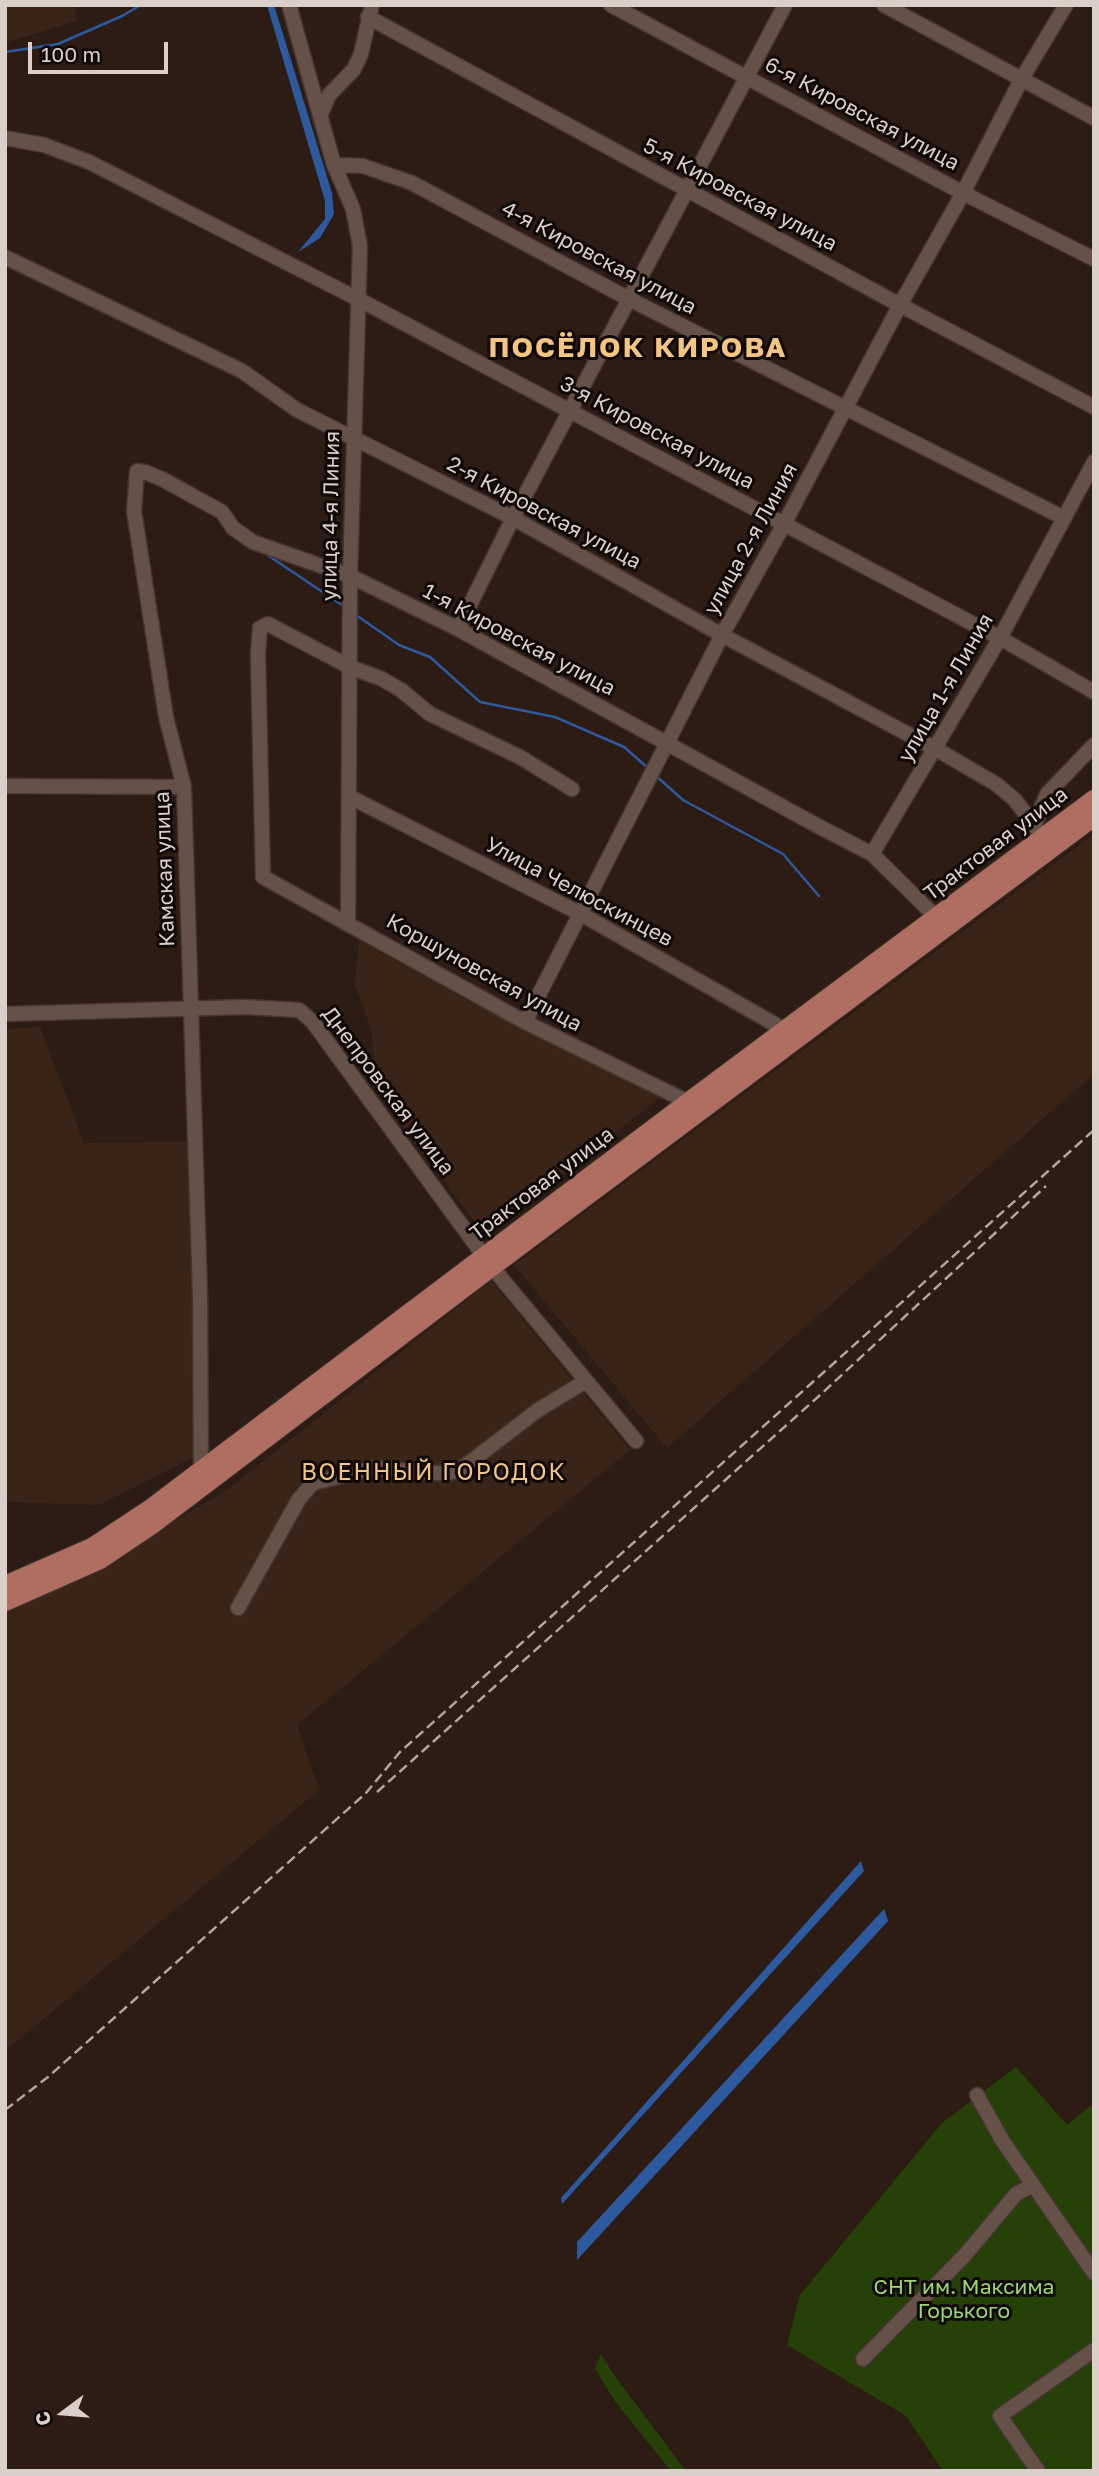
<!DOCTYPE html>
<html>
<head>
<meta charset="utf-8">
<style>
  body { margin:0 }
  #map { position:relative; width:1099px; height:2476px; overflow:hidden; background:#2d1c13; font-family:"Golos Text",sans-serif }
  canvas { display:block }
  .frame { position:absolute; inset:0; border:7px solid #dbcfc9; pointer-events:none }
  .north { position:absolute; left:28px; top:2378px; width:70px; height:70px; -webkit-text-stroke:5px #100805; paint-order:stroke; rotate:254deg; font-size:19px; font-weight:700; line-height:28px; text-align:center; color:#dbcfc9 }
  .north::after { content:''; display:block; margin:auto; width:24px; height:32px; background:#dbcfc9; clip-path:polygon(50% 0,100% 100%,50% 72%,0 100%) }
  .scale { position:absolute; left:28px; top:42px; width:140px; height:32px; box-sizing:border-box; border:4px solid #dbcfc9; border-top:0; padding-left:9px; font-size:21px; line-height:24px; white-space:nowrap; color:#dbcfc9; -webkit-text-stroke:5px #100805; paint-order:stroke }
</style>
</head>
<body>
<div id="map">
<canvas width="1099" height="2476"></canvas>
<div class="frame"></div>
<div class="north">С</div>
<div class="scale">100 m</div>
</div>
<script>
const g = document.querySelector('canvas').getContext('2d');
g.lineJoin = 'round';
function fillPath(path, color) {
  g.fillStyle = color;
  g.fill(path, 'evenodd');
}
function toPath(rows) {
  const path = new Path2D();
  for (const r of rows) {
    path.moveTo(r[0], r[1]);
    for (let i = 2; i < r.length; i += 2) path.lineTo(r[i], r[i + 1]);
  }
  return path;
}
function trace(path, color, width, dash) {
  g.strokeStyle = color;
  g.lineWidth = width;
  g.lineCap = dash ? 'butt' : 'round';
  g.setLineDash(dash || []);
  g.stroke(path);
}
function label(font, color, halo, rows, align = 'center') {
  g.font = font + ' "Golos Text",sans-serif';
  g.lineWidth = 6;
  g.setLineDash([]);
  g.textBaseline = 'middle';
  g.strokeStyle = halo;
  g.fillStyle = color;
  for (const [text, x, y, turn = 0] of rows) {
    g.save();
    g.translate(x, y);
    g.rotate((+turn || 0) * Math.PI / 180);
    g.textAlign = isNaN(turn) ? turn : align;
    if (halo) g.strokeText(text, 0, 0);
    g.fillText(text, 0, 0);
    g.restore();
  }
}
const built = toPath([
  [5,5,74,5,76,21,5,43],
  [1094,834,1094,1074,667,1448,514,1265],
  [359,941,468,1001,611,1071,660,1098,484,1234,376,1091,372,1032,355,984],
  [40,1027,84,1143,188,1142,196,1456,99,1505,5,1502,5,1029],
  [491,1281,630,1450,297,1725,319,1790,5,2051,5,1605,119,1559,144,1540,228,1489]
]);
const green = toPath([
  [1016,2067,1067,2125,1094,2103,1094,2471,943,2471,906,2416,787,2345,800,2295,942,2123],
  [601,2354,614,2375,686,2471,671,2471,614,2400,595,2368]
]);
const water = toPath([
  [267,5,274,5,332,193,334,214,320,238,298,252,325,219,325,201],
  [861,1861,864,1871,562,2204,561,2198],
  [884,1909,888,1921,577,2260,577,2242]
]);
const stream = toPath([
  [5,52,58,44,122,16,141,5],
  [263,552,345,607],
  [356,615,399,645,430,657,480,702,555,717,624,747,648,768],
  [655,775,683,800,783,854,819,896]
]);
const minor = toPath([
  [289,5,334,165,353,209,360,246,350,576,348,922],
  [611,5,963,193,1094,259],
  [884,5,1094,118],
  [368,17,900,305,1094,407],
  [320,116,329,95,354,69,361,54,372,5],
  [5,138,44,145,89,162,358,299,784,524,1000,638,1094,692],
  [334,165,363,166,412,183,629,299,1064,518],
  [5,257,242,371,297,410,513,518,722,635,936,749,996,784,1015,800,1043,837],
  [458,629,513,518,785,5],
  [5,786,184,787],
  [572,789,520,757,430,714,401,690,382,679,350,667,268,624,260,628,258,654,263,877,525,1022,688,1102],
  [350,797,581,914,785,1030],
  [1034,826,1047,794,1094,745],
  [936,917,872,854,1000,638,1094,462],
  [5,1014,245,1007,299,1010,312,1021,492,1267,636,1441],
  [525,1022,722,635,784,524,900,305,963,193,1021,80,1066,5],
  [201,1469,200,1295,184,787,166,717,134,511,137,471,145,472,162,479,222,512,233,528,253,542,350,576,458,629,816,825,872,854],
  [238,1608,299,1499,313,1483,373,1468,432,1473,450,1473,461,1469,538,1410,586,1381],
  [977,2095,1002,2140,1094,2273],
  [863,2359,965,2255,1016,2194,1033,2185],
  [1038,2471,1000,2416,1094,2350]
]);
const major = toPath([
  [5,1585,92,1547,151,1508,688,1102,1094,799],
  [5,1602,100,1560,152,1525,492,1267,1094,817]
]);
const rail = toPath([
  [377,1792,819,1396,1046,1186],
  [5,2110,48,2077,366,1793,400,1752,1094,1130]
]);
const streetNames = [
  ["6-я Кировская улица",862,114,28],
  ["5-я Кировская улица",740,195,28],
  ["4-я Кировская улица",599,258,28],
  ["3-я Кировская улица",657,433,28],
  ["2-я Кировская улица",544,513,28],
  ["улица 4-я Линия",331,516,-89],
  ["улица 2-я Линия",751,539,-61],
  ["1-я Кировская улица",519,640,28],
  ["улица 1-я Линия",946,688,-60],
  ["Трактовая улица",996,844,-37],
  ["Камская улица",165,869,-92],
  ["Улица Челюскинцев",579,892,28],
  ["Коршуновская улица",484,973,29],
  ["Днепровская улица",388,1091,53],
  ["Трактовая улица",542,1184,-37]
];
const parkNames = [
  ["СНТ им. Максима",964,2287],
  ["Горького",964,2311]
];
const neighbourhoodNames = [
  ["ВОЕННЫЙ ГОРОДОК",434,1473]
];
const districtNames = [
  ["ПОСЁЛОК КИРОВА",638,348]
];
fillPath(built, '#3a2418');
fillPath(green, '#254108');
fillPath(water, '#2d599f');
trace(stream, '#2d599f', 2.5);
trace(minor, '#453632', 17);
trace(major, '#453632', 20);
trace(minor, '#655147', 14);
trace(major, '#af6e60', 18);
trace(rail, '#b2a59e', 2.5, [10, 5]);
label('21px', '#dbcfc9', '#100805', streetNames);
label('21px', '#9bd76a', '#100805', parkNames);
g.letterSpacing = '2px';
label('23px', '#f4c582', '#100805', neighbourhoodNames);
g.letterSpacing = '0px';
g.letterSpacing = '2px';
label('bold 28px', '#f4c582', '#100805', districtNames);
g.letterSpacing = '0px';
</script>
</body>
</html>
